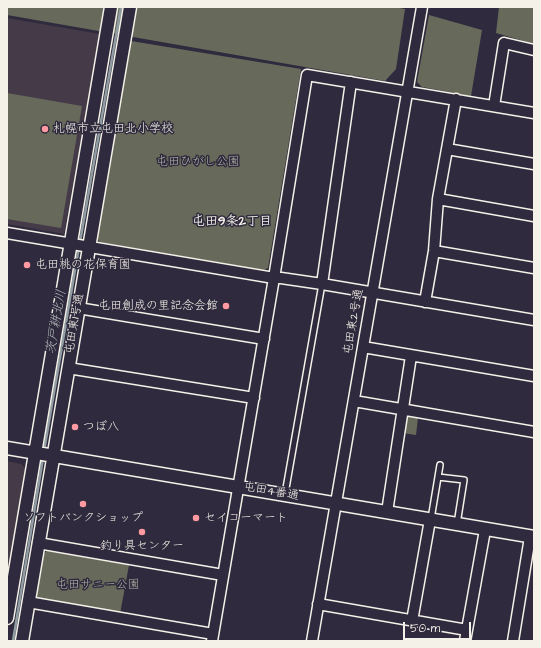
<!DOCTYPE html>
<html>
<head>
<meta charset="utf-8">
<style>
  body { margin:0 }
  #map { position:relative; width:541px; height:648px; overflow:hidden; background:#2f2a3d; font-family:"Architects Daughter",sans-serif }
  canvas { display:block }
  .frame { position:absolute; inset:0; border:8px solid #f4f1e8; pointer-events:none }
  .scale { position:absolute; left:403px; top:622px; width:68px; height:18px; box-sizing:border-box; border:2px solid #f4f1e8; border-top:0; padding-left:5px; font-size:12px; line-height:14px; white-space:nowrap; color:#f4f1e8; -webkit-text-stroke:3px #2f2a3d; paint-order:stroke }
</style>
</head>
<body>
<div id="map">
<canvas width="541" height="648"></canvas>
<div class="frame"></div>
<div class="scale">50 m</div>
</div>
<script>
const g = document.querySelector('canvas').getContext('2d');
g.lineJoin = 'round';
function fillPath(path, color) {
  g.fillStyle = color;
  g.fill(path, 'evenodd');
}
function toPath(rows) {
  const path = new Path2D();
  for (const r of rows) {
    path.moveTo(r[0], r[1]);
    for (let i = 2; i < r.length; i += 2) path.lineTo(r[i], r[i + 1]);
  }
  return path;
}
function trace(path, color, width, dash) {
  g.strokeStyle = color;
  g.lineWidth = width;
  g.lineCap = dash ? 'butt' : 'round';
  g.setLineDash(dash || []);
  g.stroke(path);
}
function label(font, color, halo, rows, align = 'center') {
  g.font = font + ' "Architects Daughter","Klee One",sans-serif';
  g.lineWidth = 3;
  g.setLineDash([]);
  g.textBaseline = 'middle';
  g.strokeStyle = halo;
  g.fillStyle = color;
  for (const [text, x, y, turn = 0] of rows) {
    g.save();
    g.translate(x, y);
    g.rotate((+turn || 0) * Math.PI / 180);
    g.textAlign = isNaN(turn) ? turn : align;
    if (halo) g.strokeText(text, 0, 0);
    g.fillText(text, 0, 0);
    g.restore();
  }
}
const built = toPath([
  [7,18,100,34,64,234,7,224],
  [7,461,21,464,27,470,7,583]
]);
const green = toPath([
  [7,7,394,7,405,9,396,69,385,81,7,15],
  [499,7,534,7,534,44,496,33],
  [429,15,482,30,471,96,422,87,417,82],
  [131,41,301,69,268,268,264,270,100,242,96,238],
  [7,93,82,106,61,228,7,219],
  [406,415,418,418,416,435,403,433],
  [47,551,129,565,120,614,39,599,36,595,43,554]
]);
const stream = toPath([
  [80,242,121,7],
  [44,451,79,247],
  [13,641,43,458]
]);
const service = toPath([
  [438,477,464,480,457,524],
  [285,494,322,284],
  [431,519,440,465]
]);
const minor = toPath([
  [494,106,504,43,534,50],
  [447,149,534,164],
  [438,199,534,216],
  [7,233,274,278,307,75,534,113],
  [434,251,534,268],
  [322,284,351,82],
  [425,302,434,251,438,199,456,99],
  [78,308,264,339],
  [363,347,534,376],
  [68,368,254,398],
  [354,401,534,432],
  [387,512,411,356],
  [38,543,223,575],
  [28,602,213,634],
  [318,604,467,630],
  [412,621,430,520],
  [212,641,274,278,281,278,322,284,534,320],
  [312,641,422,7],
  [465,641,485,530],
  [513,641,530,537]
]);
const tertiary = toPath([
  [7,448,534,537],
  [7,618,111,7],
  [22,641,130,7]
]);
const markers = [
  [45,129,4,"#ff9aa2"],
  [27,265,4,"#ff9aa2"],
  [226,306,4,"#ff9aa2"],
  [75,427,4,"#ff9aa2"],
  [83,504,4,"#ff9aa2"],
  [196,518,4,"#ff9aa2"],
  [142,532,4,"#ff9aa2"]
];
const poiNames = [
  ["札幌市立屯田北小学校",53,129],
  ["屯田桃の花保育園",35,265],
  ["屯田創成の里記念会館",218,306,"right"],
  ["つぼ八",83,427],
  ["ソフトバンクショップ",83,518,"center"],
  ["セイコーマート",204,518],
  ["釣り具センター",142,546,"center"]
];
const parkNames = [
  ["屯田ひがし公園",198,162],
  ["屯田サニー公園",98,585]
];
const streetNames = [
  ["屯田東2号通",354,322,-80],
  ["屯田東1号通",75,324,-80],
  ["屯田4番通",271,492,10]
];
const neighbourhoodNames = [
  ["屯田9条2丁目",232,222]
];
const waterNames = [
  ["茨戸耕北川",57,322,-80]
];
fillPath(built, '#443a48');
fillPath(green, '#676a5b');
trace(stream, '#909ea3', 2.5);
trace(service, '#f4f1e8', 8);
trace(minor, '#f4f1e8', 13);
trace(tertiary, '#f4f1e8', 15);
trace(service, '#2f2a3d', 5);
trace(minor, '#2f2a3d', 10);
trace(tertiary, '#2f2a3d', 12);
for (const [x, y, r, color] of markers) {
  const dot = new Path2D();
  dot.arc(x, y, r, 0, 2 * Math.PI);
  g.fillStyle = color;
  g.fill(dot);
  trace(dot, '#2f2a3d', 1.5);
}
label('12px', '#f4f1e8', '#2f2a3d', poiNames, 'left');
label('12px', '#b5b4a9', '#2f2a3d', parkNames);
label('12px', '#f4f1e8', '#2f2a3d', streetNames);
label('bold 13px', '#f4f1e8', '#2f2a3d', neighbourhoodNames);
label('italic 13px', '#b1b9ba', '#2f2a3d', waterNames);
</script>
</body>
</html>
